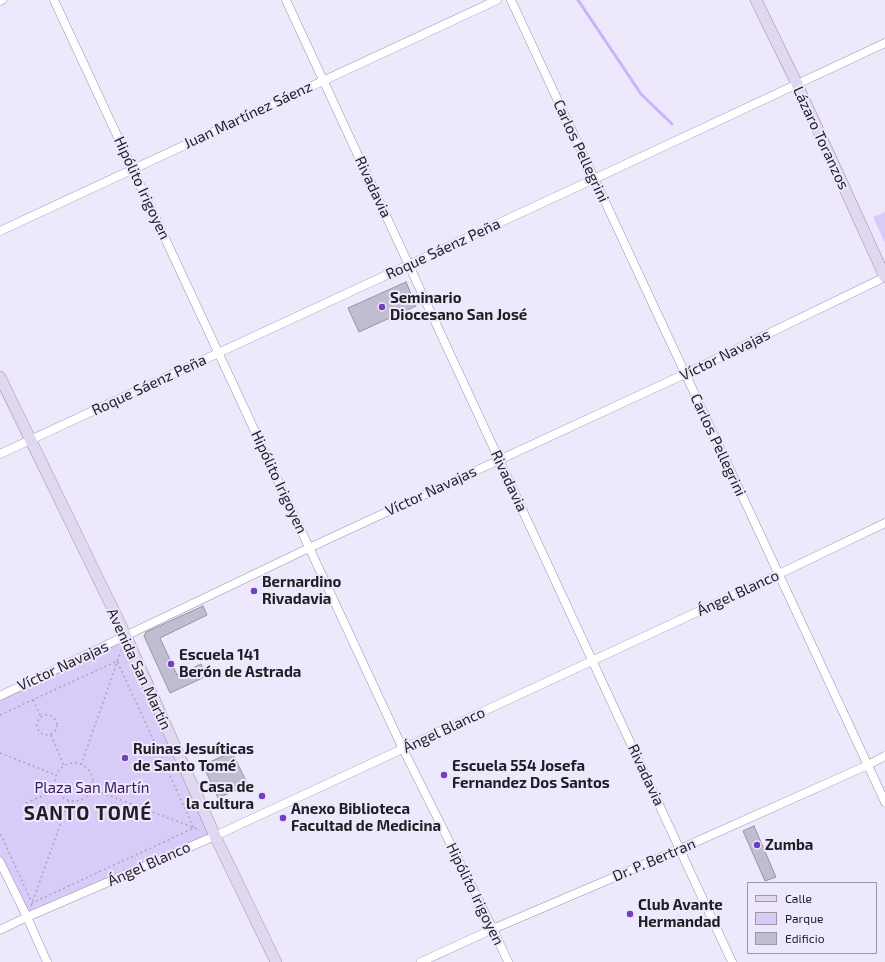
<!DOCTYPE html>
<html>
<head>
<meta charset="utf-8">
<style>
  body { margin:0 }
  #map { position:relative; width:885px; height:962px; overflow:hidden; background:#eee8fd; font-family:"Exo 2",sans-serif }
  canvas { display:block }
  .legend { position:absolute; left:747px; top:882px; width:130px; height:72px; box-sizing:border-box; background:#eee8fd; border:1px solid #9c97a7; margin:0; padding:5px 7px; list-style:none; font-size:12px; color:#201e25 }
  .legend li { display:flex; align-items:center; gap:8px; height:20px }
  .legend b { width:20px; border:1px solid #9c97a7 }
</style>
</head>
<body>
<div id="map">
<canvas width="885" height="962"></canvas>
<ul class="legend">
<li><b style="height:5px;background:#e0d7f0"></b>Calle</li>
<li><b style="height:11px;background:#d8cbf7"></b>Parque</li>
<li><b style="height:11px;background:#c1bcd0"></b>Edificio</li>
</ul>
</div>
<script>
const g = document.querySelector('canvas').getContext('2d');
g.lineJoin = 'round';
function fillPath(path, color) {
  g.fillStyle = color;
  g.fill(path, 'evenodd');
}
function toPath(rows) {
  const path = new Path2D();
  for (const r of rows) {
    if (r.length === 3) {
      path.moveTo(r[0] + r[2], r[1]);
      path.arc(r[0], r[1], r[2], 0, 2 * Math.PI);
      continue;
    }
    path.moveTo(r[0], r[1]);
    for (let i = 2; i < r.length; i += 2) path.lineTo(r[i], r[i + 1]);
  }
  return path;
}
function trace(path, color, width, dash) {
  g.strokeStyle = color;
  g.lineWidth = width;
  g.lineCap = dash ? 'butt' : 'round';
  g.setLineDash(dash || []);
  g.stroke(path);
}
function label(font, color, halo, rows, align = 'center') {
  g.font = font + ' "Exo 2",sans-serif';
  g.lineWidth = 4;
  g.setLineDash([]);
  g.textBaseline = 'middle';
  g.strokeStyle = halo;
  g.fillStyle = color;
  for (const [text, x, y, turn = 0] of rows) {
    g.save();
    g.translate(x, y);
    g.rotate((+turn || 0) * Math.PI / 180);
    g.textAlign = isNaN(turn) ? turn : align;
    if (halo) g.strokeText(text, 0, 0);
    g.fillText(text, 0, 0);
    g.restore();
  }
}
const green = toPath([
  [885,212,885,243,873,217],
  [126,636,215,836,27,917,0,862,0,696]
]);
const stream = toPath([
  [578,0,641,94,672,124]
]);
const building = toPath([
  [406,282,416,306,359,332,348,308,406,282],
  [203,606,207,615,160,638,177,675,201,664,207,676,170,693,144,636,146,632,203,606],
  [232,752,248,785,218,798,203,765,232,752],
  [754,826,776,877,765,881,743,831,754,826]
]);
const path = toPath([
  [33,700,41,717],
  [47,725,10],
  [0,715,117,661,194,828,32,903,0,833],
  [51,735,64,766],
  [0,753,56,775],
  [74,782,19],
  [81,765,121,651],
  [92,789,200,830],
  [26,803,56,790],
  [31,906,69,800]
]);
const street = toPath([
  [54,0,403,749,493,929,508,962],
  [286,0,732,962],
  [511,0,885,802],
  [0,1,2,0],
  [0,231,497,0],
  [0,454,594,179,885,43],
  [0,696,309,548,685,374,885,277],
  [0,862,27,917,47,962],
  [0,930,27,917,215,836,779,574,885,523],
  [421,962,493,929,680,849,868,765,885,756]
]);
const secondary = toPath([
  [756,0,797,84,885,277],
  [0,377,126,636,215,836,276,962]
]);
const markers = [
  [382,307,4,"#7041b8"],
  [254,591,4,"#7041b8"],
  [171,664,4,"#7041b8"],
  [125,758,4,"#7041b8"],
  [444,775,4,"#7041b8"],
  [262,796,4,"#7041b8"],
  [283,818,4,"#7041b8"],
  [757,845,4,"#7041b8"],
  [630,914,4,"#7041b8"]
];
const streetNames = [
  ["Juan Martínez Sáenz",248,115,-25],
  ["Lázaro Toranzos",821,138,65],
  ["Carlos Pellegrini",581,151,65],
  ["Rivadavia",373,187,65],
  ["Hipólito Irigoyen",142,188,65],
  ["Roque Sáenz Peña",443,249,-25],
  ["Víctor Navajas",725,355,-26],
  ["Roque Sáenz Peña",149,385,-25],
  ["Carlos Pellegrini",718,445,65],
  ["Rivadavia",509,481,65],
  ["Hipólito Irigoyen",279,482,65],
  ["Víctor Navajas",431,491,-25],
  ["Ángel Blanco",738,593,-25],
  ["Víctor Navajas",63,666,-25],
  ["Avenida San Martín",139,669,65],
  ["Ángel Blanco",444,730,-25],
  ["Rivadavia",646,775,65],
  ["Dr. P. Bertran",654,860,-23],
  ["Ángel Blanco",149,864,-24],
  ["Hipólito Irigoyen",475,894,64]
];
const poiNames = [
  ["Seminario",390,298],
  ["Diocesano San José",390,315],
  ["Bernardino",262,582],
  ["Rivadavia",262,599],
  ["Escuela 141",179,655],
  ["Berón de Astrada",179,672],
  ["Ruinas Jesuíticas",133,749],
  ["de Santo Tomé",133,766],
  ["Escuela 554 Josefa",452,766],
  ["Fernandez Dos Santos",452,783],
  ["Casa de",254,787,"right"],
  ["la cultura",254,804,"right"],
  ["Anexo Biblioteca",291,809],
  ["Facultad de Medicina",291,826],
  ["Zumba",765,845],
  ["Club Avante",638,905],
  ["Hermandad",638,922]
];
const parkNames = [
  ["Plaza San Martín",92,788]
];
const districtNames = [
  ["SANTO TOMÉ",88,814]
];
fillPath(green, '#d8cbf7');
trace(stream, '#c8b4f6', 3);
fillPath(building, '#c1bcd0');
trace(building, '#9792a5', 1);
trace(street, '#9893a6', 9);
trace(secondary, '#9893a6', 12);
trace(path, '#aba6b6', 1.5, [2, 3]);
trace(street, '#fff', 8);
trace(secondary, '#e0d7f0', 11);
for (const [x, y, r, color] of markers) {
  const dot = new Path2D();
  dot.arc(x, y, r, 0, 2 * Math.PI);
  g.fillStyle = color;
  g.fill(dot);
  trace(dot, '#eee8fd', 1.5);
}
label('15px', '#201e25', '#eee8fd', streetNames);
label('bold 15px', '#201e25', '#eee8fd', poiNames, 'left');
label('15px', '#371861', '#eee8fd', parkNames);
g.letterSpacing = '1px';
label('bold 19px', '#201e25', '#eee8fd', districtNames);
g.letterSpacing = '0px';
</script>
</body>
</html>
